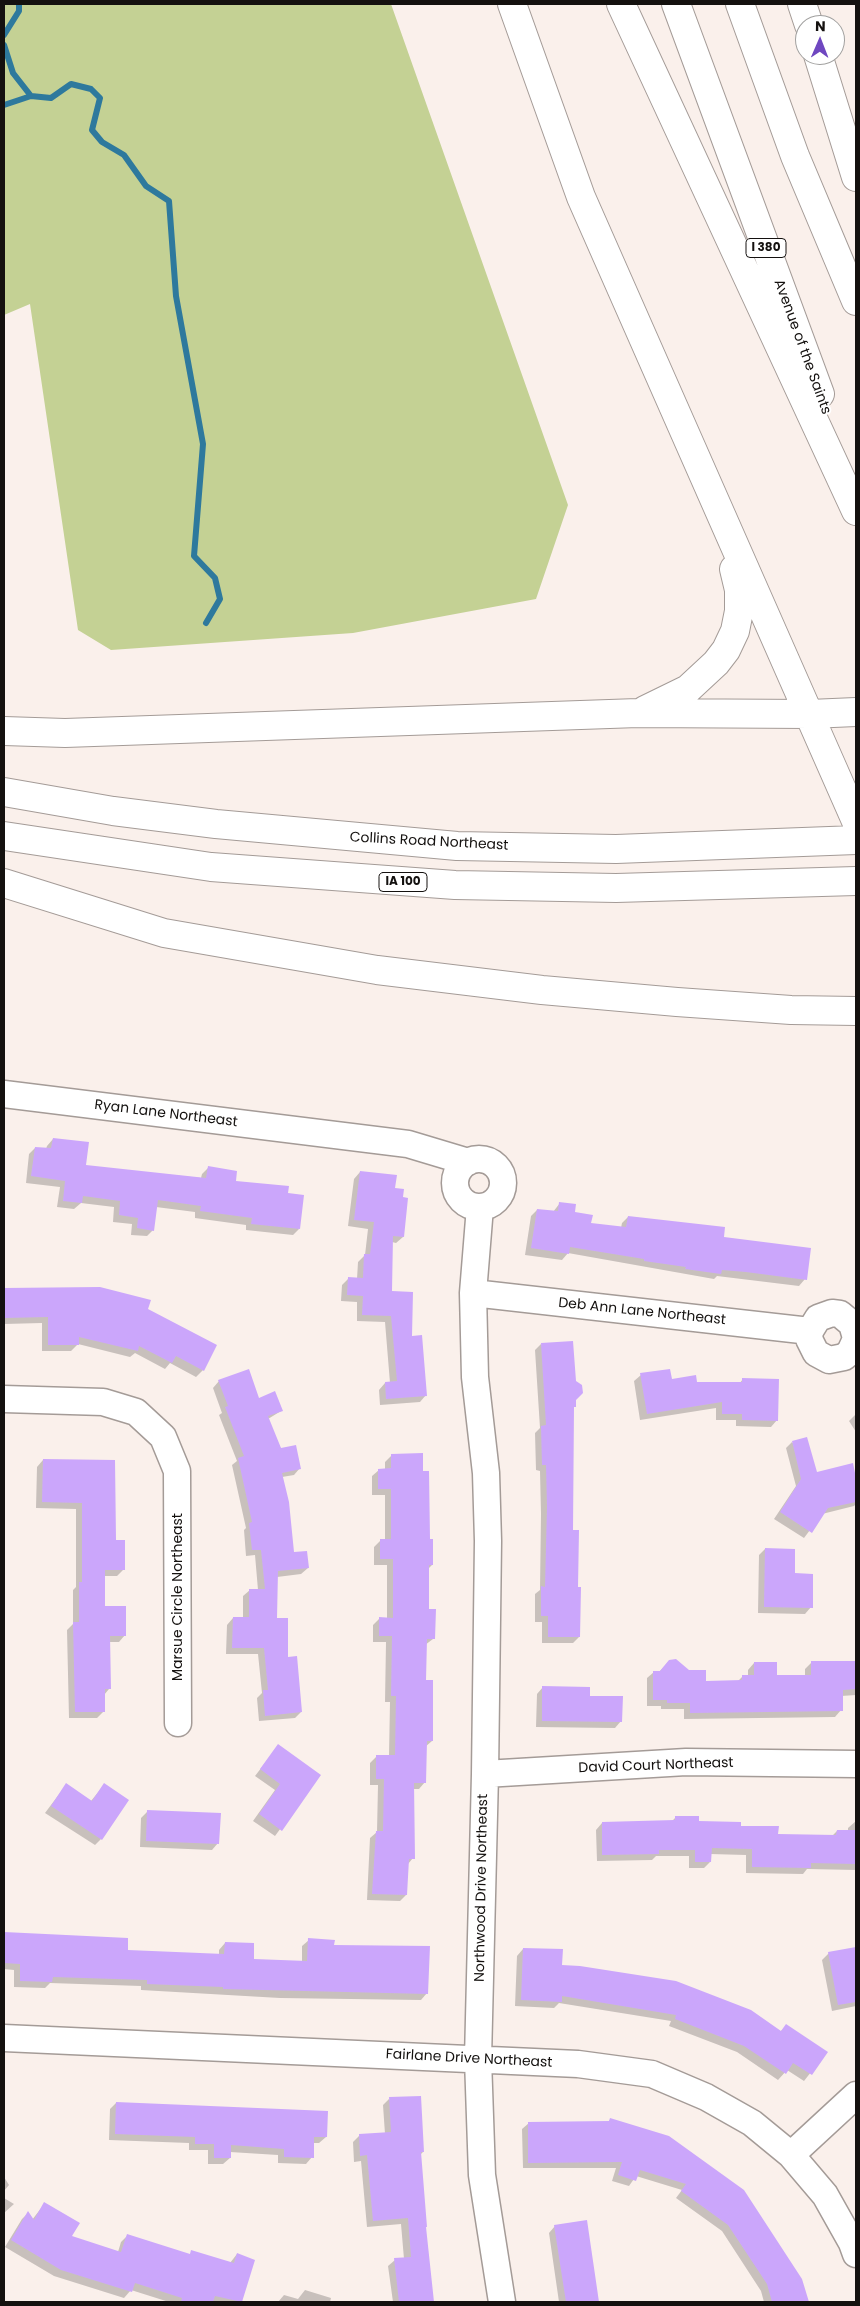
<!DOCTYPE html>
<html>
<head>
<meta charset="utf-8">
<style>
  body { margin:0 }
  #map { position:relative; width:860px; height:2306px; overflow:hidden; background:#faf0eb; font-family:Poppins,sans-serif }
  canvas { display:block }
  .frame { position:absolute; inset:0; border:5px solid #14110f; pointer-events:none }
  .north { position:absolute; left:795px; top:15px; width:50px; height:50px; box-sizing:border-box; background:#fff; border:1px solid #a1a09f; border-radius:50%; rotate:1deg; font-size:14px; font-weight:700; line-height:20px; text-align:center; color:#14110f }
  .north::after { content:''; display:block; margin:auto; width:18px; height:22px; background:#6f47c0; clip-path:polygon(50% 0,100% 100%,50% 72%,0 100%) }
</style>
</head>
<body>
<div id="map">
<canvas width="860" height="2306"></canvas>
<div class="frame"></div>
<div class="north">N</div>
</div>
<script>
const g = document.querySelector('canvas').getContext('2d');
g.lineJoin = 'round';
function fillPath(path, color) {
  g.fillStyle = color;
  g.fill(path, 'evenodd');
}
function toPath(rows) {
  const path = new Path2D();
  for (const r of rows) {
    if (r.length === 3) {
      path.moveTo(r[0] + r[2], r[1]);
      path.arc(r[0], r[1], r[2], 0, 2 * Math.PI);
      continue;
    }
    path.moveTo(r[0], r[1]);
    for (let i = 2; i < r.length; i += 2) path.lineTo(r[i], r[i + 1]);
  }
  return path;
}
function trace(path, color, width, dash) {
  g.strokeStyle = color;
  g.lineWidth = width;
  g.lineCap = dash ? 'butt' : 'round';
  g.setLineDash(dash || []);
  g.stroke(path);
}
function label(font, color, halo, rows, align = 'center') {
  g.font = font + ' Poppins,sans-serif';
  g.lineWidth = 4;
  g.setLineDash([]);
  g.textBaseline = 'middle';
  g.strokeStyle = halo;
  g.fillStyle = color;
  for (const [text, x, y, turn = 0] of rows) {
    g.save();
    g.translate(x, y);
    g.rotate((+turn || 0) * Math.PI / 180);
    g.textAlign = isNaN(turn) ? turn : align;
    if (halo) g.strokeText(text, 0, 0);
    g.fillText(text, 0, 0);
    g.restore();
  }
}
const green = toPath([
  [4,4,391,4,568,505,536,599,353,633,111,650,78,630,30,304,4,315]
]);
const shadow = toPath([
  [53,1139,85,1166,201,1178,202,1174,208,1168,235,1182,287,1194,299,1229,293,1235,246,1230,246,1225,195,1218,195,1212,156,1207,153,1230,147,1236,131,1235,132,1224,113,1222,114,1207,81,1203,74,1209,57,1207,60,1187,26,1183,29,1154,35,1148,46,1149,47,1146],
  [360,1172,394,1189,403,1237,396,1243,392,1242,390,1292,411,1337,426,1395,420,1402,380,1405,379,1390,385,1383,390,1383,385,1322,357,1321,357,1302,341,1301,342,1285,348,1279,357,1279,358,1262,365,1255,368,1229,348,1226,354,1179],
  [560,1203,590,1225,621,1228,622,1223,628,1217,722,1238,805,1279,799,1286,717,1276,714,1279,568,1253,562,1260,525,1255,531,1216,537,1210,553,1212],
  [4,1289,99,1289,147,1310,203,1370,196,1377,170,1363,165,1369,135,1353,130,1357,78,1344,71,1351,42,1351,42,1323,4,1324],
  [541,1344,575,1400,575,1406,572,1409,572,1531,579,1637,573,1643,542,1643,542,1622,535,1622,535,1594,540,1590,541,1514,540,1471,536,1470,535,1433,540,1428,535,1350],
  [641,1375,696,1383,739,1384,743,1379,777,1420,771,1427,736,1426,736,1420,716,1420,716,1408,640,1420,634,1381],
  [219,1381,281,1411,268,1419,281,1449,300,1468,294,1475,282,1477,293,1554,308,1568,301,1574,277,1577,276,1619,301,1712,295,1718,259,1721,257,1698,262,1693,258,1654,226,1654,227,1625,233,1618,243,1619,243,1596,250,1590,258,1590,255,1555,246,1556,244,1530,246,1528,232,1465,237,1461,219,1415,222,1413,213,1388],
  [856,1414,856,1432,849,1421],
  [792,1442,816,1473,852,1465,856,1483,856,1504,854,1506,822,1514,804,1538,774,1519,796,1486,786,1448],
  [392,1455,422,1472,432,1565,428,1569,428,1610,433,1639,425,1645,424,1681,432,1741,425,1747,425,1782,419,1789,413,1789,413,1858,408,1864,406,1895,400,1901,367,1900,370,1838,377,1832,378,1785,370,1785,370,1763,377,1756,389,1756,390,1702,385,1702,386,1642,373,1642,373,1625,379,1619,387,1619,387,1565,374,1565,374,1547,381,1540,385,1540,385,1495,372,1495,372,1476,379,1470,385,1470,385,1462],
  [43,1460,114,1461,115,1541,123,1570,117,1576,104,1576,104,1607,125,1635,119,1642,109,1642,109,1689,104,1695,104,1711,97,1718,69,1718,67,1630,73,1624,73,1590,76,1587,76,1509,36,1508,37,1467],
  [765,1549,811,1607,805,1614,758,1613,759,1555],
  [669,1661,705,1682,738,1681,743,1676,748,1676,748,1670,754,1663,776,1676,805,1676,805,1669,812,1662,856,1662,856,1695,841,1696,841,1710,835,1717,684,1719,684,1709,661,1709,661,1706,647,1706,647,1678,654,1672,659,1672],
  [543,1687,621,1721,615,1728,536,1727,537,1694],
  [278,1746,320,1775,275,1836,253,1821,275,1790,255,1776],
  [66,1785,91,1801,104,1785,101,1839,95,1845,45,1813],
  [147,1812,218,1843,212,1850,140,1847,141,1818],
  [676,1817,698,1823,740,1827,777,1836,832,1836,837,1831,848,1831,848,1828,856,1821,856,1870,807,1869,803,1874,746,1873,746,1855,710,1854,710,1862,704,1868,689,1868,689,1856,656,1856,652,1860,597,1861,596,1830,602,1823,671,1822],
  [4,1934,127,1939,126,1952,219,1955,219,1950,225,1943,252,1960,302,1962,302,1946,309,1940,333,1946,427,1993,421,2000,280,1998,141,1990,141,1986,50,1983,45,1988,14,1987,14,1970,4,1969],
  [855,1948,856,2006,832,2011,822,1960,829,1953],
  [523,1949,561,1967,780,2032,786,2026,826,2053,804,2081,787,2070,778,2080,737,2052,669,2026,671,2021,559,2003,554,2008,515,2006,517,1956],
  [389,2099,423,2152,420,2155,424,2228,433,2302,393,2302,388,2266,395,2260,404,2259,401,2224,367,2227,361,2161,354,2162,353,2142,359,2136,385,2134,383,2105],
  [116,2103,326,2137,319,2143,313,2143,312,2157,306,2164,278,2163,278,2155,230,2152,230,2158,223,2164,208,2164,208,2150,189,2150,189,2143,109,2140,110,2109],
  [610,2120,801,2279,808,2302,764,2302,761,2291,722,2231,676,2198,682,2190,636,2176,629,2186,612,2181,616,2168,523,2168,522,2129,529,2123,607,2123],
  [4,2177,9,2185,4,2191],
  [4,2198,14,2204,4,2213],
  [45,2203,70,2237,118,2252,121,2242,128,2235,189,2255,192,2252,230,2263,237,2254,254,2261,241,2302,169,2302,131,2290,124,2298,54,2276,5,2247,22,2219,28,2213,32,2220],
  [586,2222,598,2302,559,2302,549,2233,555,2226],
  [305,2290,331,2298,330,2302,278,2302,284,2295,298,2299]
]);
const stream = toPath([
  [4,35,19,11,19,4],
  [4,45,13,73,31,96,51,98,71,84,91,89,100,98,92,130,102,142,124,155,146,186,169,201,176,296,203,444,194,556,215,578,220,599,206,623],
  [4,105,31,96]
]);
const building = toPath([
  [53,1138,89,1142,86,1165,206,1178,208,1166,237,1171,236,1181,289,1186,288,1193,304,1195,300,1229,251,1224,252,1218,200,1211,201,1206,158,1200,154,1231,137,1228,138,1218,119,1215,120,1201,83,1196,82,1203,63,1201,65,1181,31,1176,35,1147,51,1148],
  [360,1171,397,1175,395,1188,404,1189,403,1197,408,1198,404,1237,393,1236,392,1291,413,1292,412,1336,422,1335,427,1396,386,1399,385,1382,397,1381,391,1316,362,1315,363,1296,347,1295,348,1277,363,1278,364,1254,370,1254,374,1222,354,1220],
  [559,1202,576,1204,575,1212,593,1215,591,1223,626,1227,628,1216,725,1227,724,1237,811,1248,807,1280,746,1272,722,1270,721,1274,685,1269,686,1267,644,1261,644,1259,570,1247,569,1254,531,1248,537,1209,558,1211],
  [100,1287,151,1300,148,1309,217,1345,204,1371,176,1356,172,1363,139,1346,138,1351,79,1337,79,1345,48,1345,48,1317,4,1318,4,1288],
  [573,1341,576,1381,582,1385,583,1393,576,1400,576,1407,574,1407,573,1530,579,1530,578,1587,581,1587,580,1637,548,1637,548,1616,541,1616,541,1586,545,1587,547,1507,546,1465,542,1465,541,1426,546,1425,541,1343],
  [249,1369,259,1398,275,1391,283,1411,268,1416,281,1448,296,1445,301,1469,282,1473,289,1502,294,1552,307,1551,309,1568,278,1571,277,1618,288,1618,288,1657,297,1656,302,1712,265,1716,263,1690,268,1690,264,1648,232,1648,233,1617,249,1617,249,1589,265,1589,261,1550,252,1550,249,1523,252,1522,238,1458,244,1456,225,1407,228,1406,218,1380],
  [670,1369,672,1379,696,1375,697,1382,742,1382,742,1378,779,1379,778,1421,742,1420,742,1414,722,1414,722,1402,647,1414,640,1373],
  [807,1437,817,1472,853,1463,856,1478,856,1502,828,1508,812,1533,780,1512,801,1479,792,1441],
  [423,1453,423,1471,429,1471,430,1539,433,1539,433,1565,429,1565,429,1609,436,1609,435,1639,427,1639,426,1680,433,1680,433,1741,427,1741,426,1783,414,1783,415,1859,409,1859,407,1895,372,1894,376,1831,383,1831,384,1779,376,1779,376,1755,395,1755,396,1696,391,1696,392,1636,379,1636,379,1617,393,1618,393,1559,380,1559,380,1539,391,1539,391,1489,378,1489,378,1469,391,1468,391,1454],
  [43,1459,115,1460,116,1540,125,1540,125,1570,105,1570,105,1606,126,1606,126,1636,110,1636,111,1689,105,1689,105,1712,75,1712,73,1622,79,1622,79,1582,82,1582,82,1503,42,1502],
  [765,1548,795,1549,795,1573,813,1574,813,1608,764,1607],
  [676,1659,689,1670,706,1670,706,1681,742,1680,742,1675,754,1675,754,1662,777,1662,777,1675,811,1675,811,1661,856,1661,856,1689,843,1690,843,1711,690,1713,690,1703,667,1703,667,1700,653,1700,653,1671,660,1671,669,1660],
  [542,1686,590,1687,590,1696,623,1696,622,1722,542,1721],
  [278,1744,321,1775,282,1831,259,1814,280,1784,260,1769],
  [66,1783,92,1801,104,1783,129,1800,102,1840,51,1806],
  [147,1810,221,1813,219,1844,146,1841],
  [675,1816,699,1816,699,1821,741,1822,741,1826,779,1826,778,1834,836,1835,837,1830,856,1830,856,1864,811,1863,811,1868,752,1867,752,1849,712,1848,711,1862,695,1862,695,1850,659,1850,659,1854,602,1855,602,1822,675,1820],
  [4,1932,128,1938,128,1950,224,1954,225,1942,254,1943,254,1959,307,1961,308,1938,335,1940,334,1945,430,1946,428,1994,223,1989,223,1987,147,1984,147,1980,53,1977,52,1982,20,1981,20,1964,4,1963],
  [856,1947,856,2002,838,2005,828,1952],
  [523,1948,563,1949,562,1965,580,1966,676,1981,751,2010,781,2031,786,2024,828,2052,812,2075,793,2063,786,2074,744,2046,675,2019,676,2015,562,1996,562,2002,521,2000],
  [421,2096,424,2152,421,2152,427,2227,426,2227,434,2302,399,2302,394,2258,411,2257,408,2218,373,2221,367,2155,360,2156,359,2134,391,2132,389,2097],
  [116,2102,328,2111,327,2137,314,2137,314,2158,284,2157,284,2149,231,2145,231,2158,214,2158,214,2144,195,2144,195,2137,115,2134],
  [610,2118,669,2136,744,2190,802,2279,809,2302,772,2302,767,2284,728,2225,681,2191,686,2184,640,2170,636,2181,618,2175,622,2162,528,2163,528,2122,609,2121],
  [44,2202,80,2223,72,2236,121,2252,127,2234,190,2254,191,2250,234,2263,237,2253,255,2260,242,2302,215,2296,213,2302,181,2302,182,2298,135,2283,132,2292,61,2270,11,2240,28,2211,34,2220],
  [587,2220,599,2302,566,2302,554,2225]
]);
const street = toPath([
  [4,1094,408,1144,468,1162],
  [479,1183,24],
  [480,1207,473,1293,475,1377,486,1473,488,1541,485,1774,478,2059,482,2175,502,2302],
  [473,1293,810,1331],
  [856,1338,852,1324,840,1314,832,1313,818,1318,810,1331,809,1339,816,1353,829,1360,844,1357,850,1352,856,1339],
  [4,1399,103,1402,136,1412,163,1437,177,1471,178,1723],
  [485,1774,686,1762,856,1764],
  [4,2038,578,2064,652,2074,706,2097,752,2123,791,2155,825,2195,852,2243,856,2254],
  [791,2155,856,2095]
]);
const highway = toPath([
  [512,4,581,197,856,821],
  [621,4,856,511],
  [676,4,820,394],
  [740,4,795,156,856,301],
  [802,4,809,25],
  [818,55,856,177],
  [645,710,688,689,716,663,726,650,735,631,739,611,739,590,734,569],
  [4,731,65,733,638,713,810,714,856,712],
  [4,792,113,811,216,824,457,846,616,849,856,840],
  [4,836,211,867,455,885,616,888,856,881],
  [4,883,164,933,377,970,542,990,677,1002,791,1010,856,1011]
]);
const shields = [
  [766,248,40],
  [403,882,48]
];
const shieldNames = [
  ["I 380",766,248],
  ["IA 100",403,882]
];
const streetNames = [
  ["Avenue of the Saints",802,347,70],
  ["Collins Road Northeast",429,842,3],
  ["Ryan Lane Northeast",166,1114,7],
  ["Deb Ann Lane Northeast",642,1312,6],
  ["Marsue Circle Northeast",178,1597,-90],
  ["David Court Northeast",656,1766,-2],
  ["Northwood Drive Northeast",482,1888,-89],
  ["Fairlane Drive Northeast",469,2059,3]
];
fillPath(green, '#c4d194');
fillPath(shadow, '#0003');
trace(stream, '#2e799d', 6);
fillPath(building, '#cba6fb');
trace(street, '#a49b97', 29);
trace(highway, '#a49b97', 30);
trace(street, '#fff', 26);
trace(highway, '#fff', 28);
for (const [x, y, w] of shields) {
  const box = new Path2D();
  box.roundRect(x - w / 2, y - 9.5, w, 19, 4);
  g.fillStyle = '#fff';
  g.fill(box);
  trace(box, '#14110f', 1);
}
label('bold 12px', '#14110f', null, shieldNames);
label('14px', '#14110f', '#fff', streetNames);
</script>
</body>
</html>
